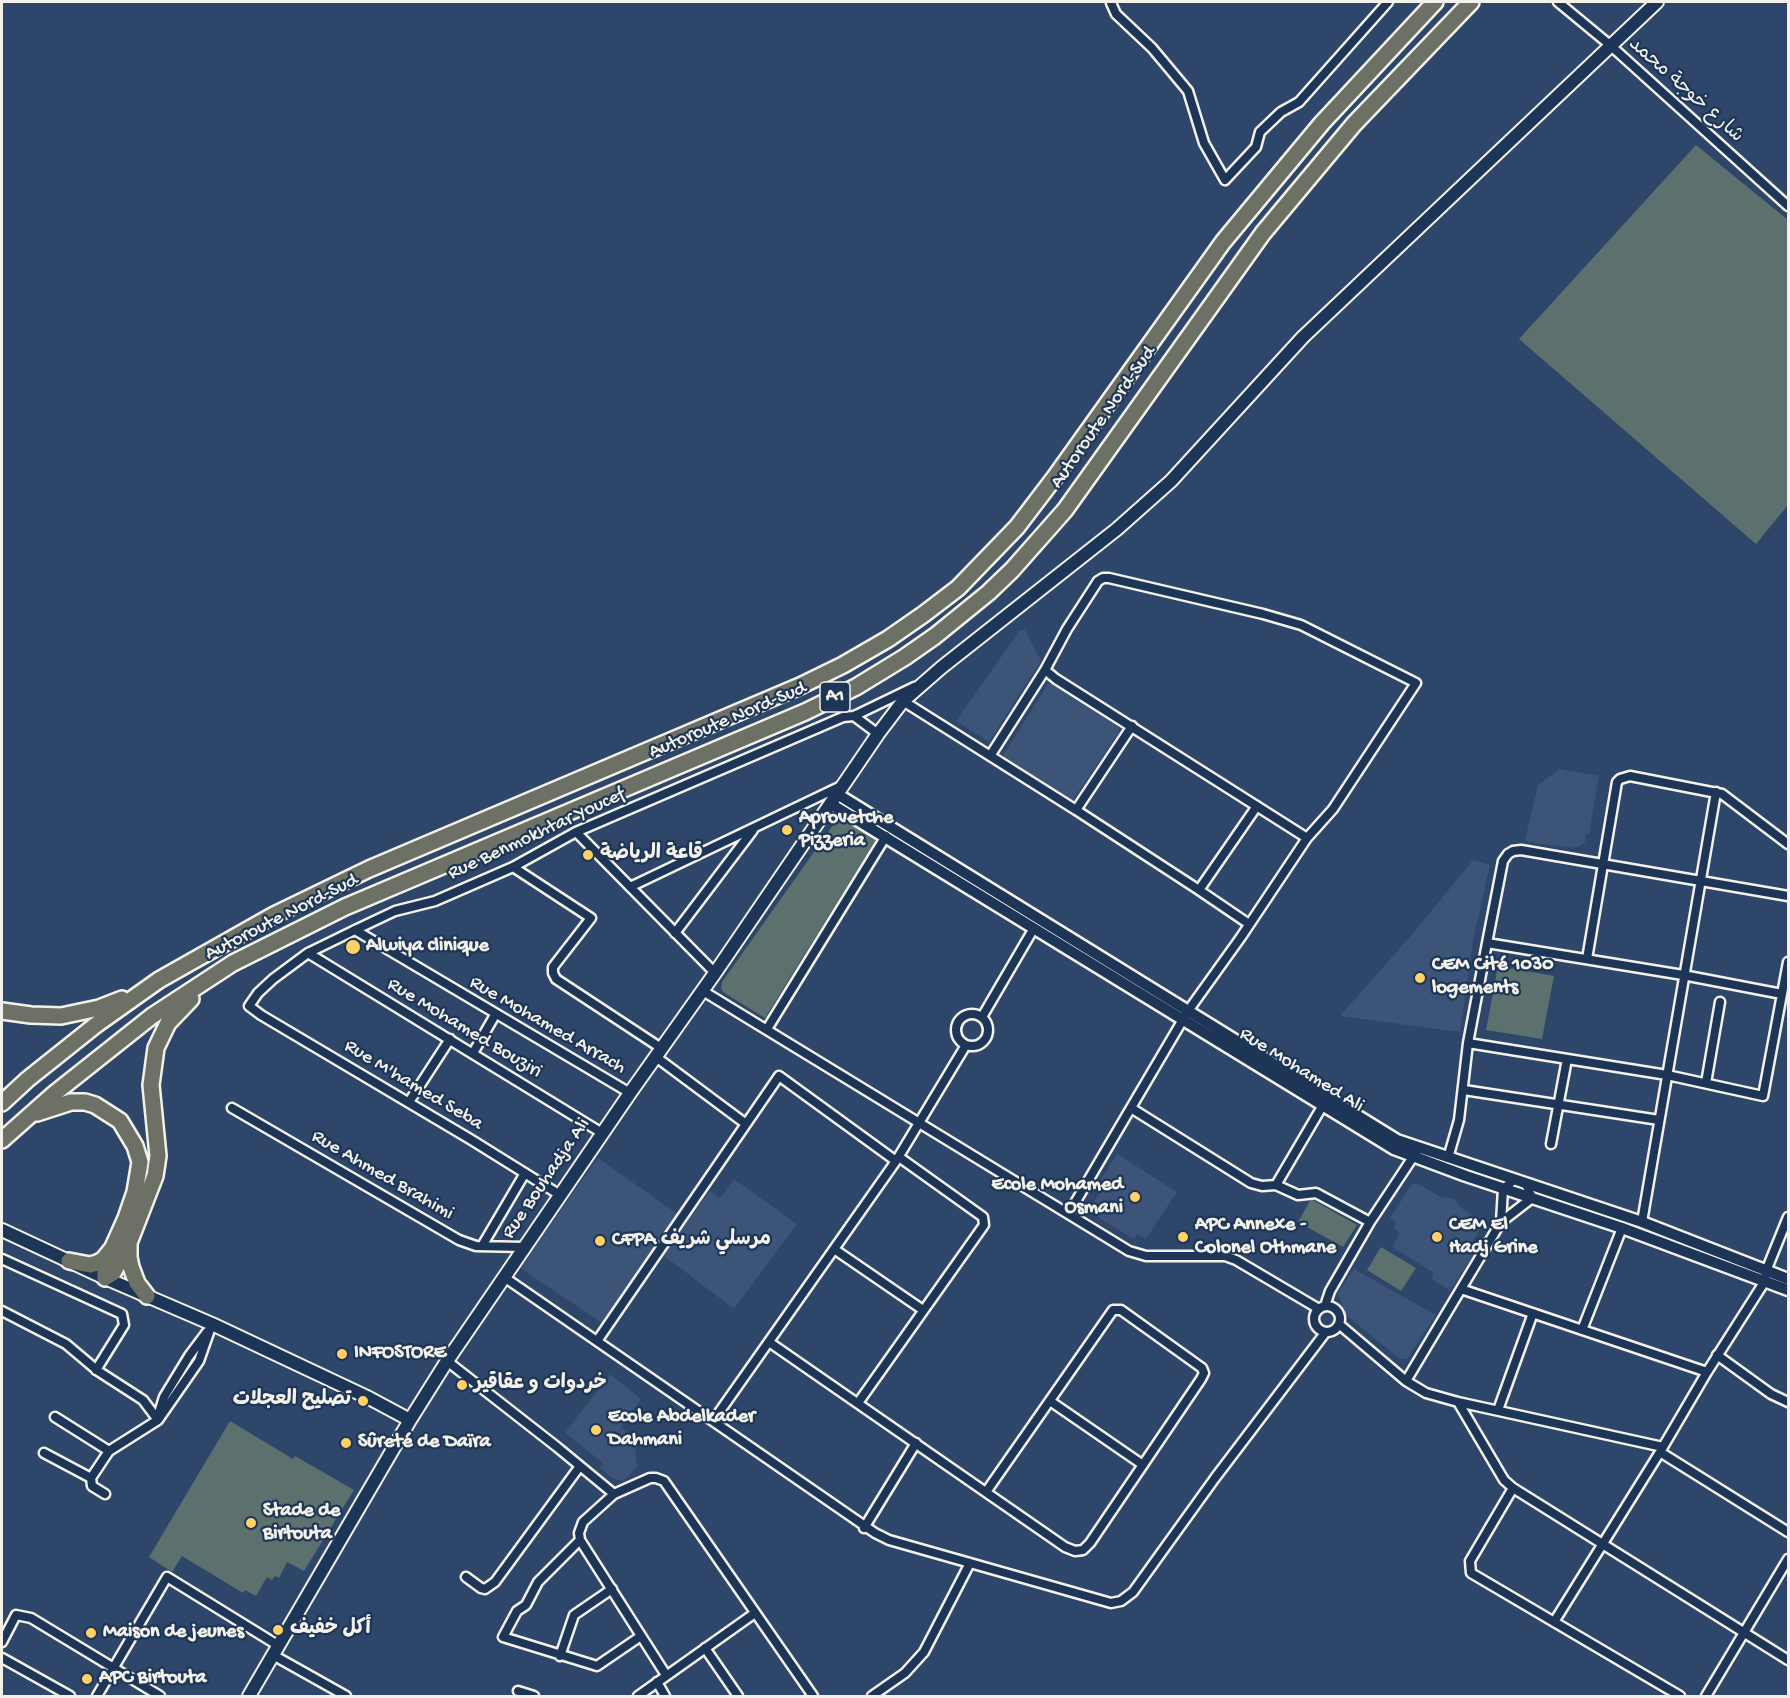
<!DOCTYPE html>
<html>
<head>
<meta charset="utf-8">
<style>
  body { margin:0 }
  #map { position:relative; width:1790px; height:1698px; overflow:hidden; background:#2d4669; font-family:"Gochi Hand",sans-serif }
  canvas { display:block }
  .frame { position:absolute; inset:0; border:3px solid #f4f1e8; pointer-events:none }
</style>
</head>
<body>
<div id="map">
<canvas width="1790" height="1698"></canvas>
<div class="frame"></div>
</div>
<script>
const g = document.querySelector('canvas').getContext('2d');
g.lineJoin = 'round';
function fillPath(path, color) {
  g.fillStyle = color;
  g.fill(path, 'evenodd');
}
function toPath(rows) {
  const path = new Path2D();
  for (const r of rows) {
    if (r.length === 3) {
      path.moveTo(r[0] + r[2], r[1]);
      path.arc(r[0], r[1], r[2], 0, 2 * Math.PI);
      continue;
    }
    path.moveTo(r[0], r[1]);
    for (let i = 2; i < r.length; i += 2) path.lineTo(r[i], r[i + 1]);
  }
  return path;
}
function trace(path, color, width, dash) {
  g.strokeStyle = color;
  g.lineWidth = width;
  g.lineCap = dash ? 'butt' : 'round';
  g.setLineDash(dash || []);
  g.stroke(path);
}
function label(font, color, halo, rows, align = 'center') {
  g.font = font + ' "Gochi Hand","Playpen Sans Arabic",sans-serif';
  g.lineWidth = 4.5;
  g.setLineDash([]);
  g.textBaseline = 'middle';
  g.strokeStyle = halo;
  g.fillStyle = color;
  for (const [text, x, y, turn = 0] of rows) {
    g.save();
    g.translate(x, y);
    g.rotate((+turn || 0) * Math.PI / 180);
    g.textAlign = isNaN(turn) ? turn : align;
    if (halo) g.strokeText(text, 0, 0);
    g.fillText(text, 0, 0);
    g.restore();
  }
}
const built = toPath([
  [1020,630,1025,630,1041,661,989,742,956,721],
  [1048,684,1052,684,1117,726,1119,730,1119,732,1073,800,1068,800,1005,760,1003,755],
  [1559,769,1599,776,1589,834,1586,834,1585,842,1576,848,1528,842,1525,840,1538,785],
  [1473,860,1490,865,1473,941,1460,1032,1340,1016,1414,932],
  [1117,1154,1177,1192,1146,1239,1137,1234,1134,1239,1102,1220,1093,1212,1094,1202,1100,1192,1095,1189],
  [598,1158,679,1215,602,1323,520,1268],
  [734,1179,797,1224,734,1309,663,1255,710,1191,720,1198],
  [1416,1183,1443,1198,1447,1197,1456,1200,1461,1208,1484,1223,1473,1241,1479,1245,1450,1291,1431,1278,1434,1273,1392,1247,1400,1233,1393,1228,1396,1223,1390,1218,1411,1185],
  [1354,1269,1436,1315,1407,1359,1400,1359,1347,1316,1344,1311,1338,1293],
  [610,1374,641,1399,621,1427,640,1443,635,1450,637,1466,624,1481,613,1479,600,1468,603,1463,565,1433]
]);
const green = toPath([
  [1696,145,1788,220,1788,505,1756,544,1519,339],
  [848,820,872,835,875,841,765,1018,723,992,721,988,722,982,833,825,841,821],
  [1498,966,1554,976,1542,1039,1486,1030],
  [1311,1199,1357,1225,1343,1247,1298,1222],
  [1381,1247,1416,1268,1401,1291,1367,1270],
  [230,1421,293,1459,295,1456,354,1490,304,1571,287,1562,279,1578,275,1576,272,1580,267,1577,256,1596,245,1590,243,1593,182,1556,172,1572,149,1557]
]);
const minor = toPath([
  [1112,2,1111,3,1116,14,1152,48,1188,91,1204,143,1225,180,1256,147,1260,132,1281,112,1299,102,1388,2],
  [1558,2,1610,45,1788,206],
  [1045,670,1056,679,1307,838],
  [903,701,1076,810,1132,726],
  [854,716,878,734],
  [990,756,1045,670,1067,629,1098,581,1103,578,1109,578,1263,614,1301,625,1416,683,1333,809,1307,838,1241,937,1188,1011,1069,1213],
  [1076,810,1199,890],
  [576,832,715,973],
  [513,867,591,918,553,967,553,973,556,979,661,1048],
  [630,887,841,786],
  [1249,924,1199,890,1257,806],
  [355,930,630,1093],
  [675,933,753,830],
  [1487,943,1683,975,1782,994],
  [308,953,602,1133],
  [1587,959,1617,782,1620,779,1630,776,1722,794,1788,844],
  [703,991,1129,1251,1146,1256,1225,1256,1236,1260,1319,1309],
  [972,1030,16],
  [982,1017,1034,928],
  [767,1029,886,836],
  [1468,1043,1667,1075,1763,1096,1788,962],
  [473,1053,495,1015],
  [656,1057,746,1124],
  [1706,1083,1720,1002],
  [1464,1090,1659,1120],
  [409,1102,450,1039],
  [232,1108,459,1240,476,1246,524,1247],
  [1131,1108,1251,1183,1262,1186,1276,1185,1298,1195,1316,1193,1370,1222],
  [1551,1144,1567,1059],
  [1448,1158,1459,1120,1468,1043,1487,943,1503,861,1508,854,1513,851,1521,850,1788,896],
  [1514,1180,1503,1189,1501,1222,1532,1198,1526,1184],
  [1276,1185,1323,1105],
  [560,1195,470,1139,261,1015,249,1006,258,993,273,979,308,953,355,930,395,911,435,901,513,867,576,832,843,717,854,716,914,687],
  [1642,1222,1716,792],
  [482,1246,525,1173],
  [834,1249,923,1310],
  [2,1259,122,1314,124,1325,96,1370],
  [504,1277,875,1533,889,1540,970,1563,1111,1603,1121,1601,1133,1592,1215,1478,1325,1333],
  [1461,1289,1707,1372],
  [1327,1319,13],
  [1325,1306,1330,1291,1370,1222,1417,1151],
  [2,1311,66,1344,98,1371,143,1400,158,1420],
  [1340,1325,1406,1381,1426,1393,1458,1402,1663,1447],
  [1582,1330,1622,1228],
  [597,1341,779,1076,896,1161],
  [769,1342,1065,1547,1075,1551,1083,1550,1090,1543,1201,1379,1204,1373,1202,1368,1121,1310,1113,1310,986,1492],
  [1717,1355,1771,1394,1788,1402],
  [447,1361,557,1447,614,1494],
  [1406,1381,1501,1222],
  [1050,1401,1143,1465],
  [1458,1402,1504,1480,1513,1488,1788,1660],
  [858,1403,984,1225,983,1217,899,1157],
  [1498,1410,1533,1313],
  [159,1413,164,1397,189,1356,207,1332],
  [55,1417,109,1451],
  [713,1421,896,1161,966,1045],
  [1660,1452,1788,1532],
  [44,1453,91,1478,109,1451,158,1420,199,1361,212,1324],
  [91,1478,92,1486,105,1494],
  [1513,1488,1470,1561,1471,1573,1680,1696],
  [864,1528,916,1443],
  [580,1540,538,1582,526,1605,517,1611,503,1637,597,1666,641,1636],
  [466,1577,481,1588,485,1589,495,1582,580,1466],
  [1554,1622,1660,1452,1707,1372,1765,1281,1766,1271,1788,1217],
  [2,1642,16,1615,31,1618,160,1696],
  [705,1648,738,1696],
  [273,1655,346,1696],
  [560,1656,574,1615,612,1589],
  [2,1658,70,1696],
  [666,1675,580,1540,579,1533,583,1522,614,1494,650,1478,656,1478,664,1481,813,1696],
  [657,1682,665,1696],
  [518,1691,534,1696],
  [97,1696,167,1577,279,1646],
  [638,1696,755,1613],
  [872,1696,905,1673,924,1652,970,1563],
  [1706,1696,1788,1559]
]);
const tertiary = toPath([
  [837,794,1397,1140,1642,1222,1788,1279],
  [831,804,1394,1149,1466,1176,1622,1228,1788,1290]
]);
const secondary = toPath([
  [2,1230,105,1278,212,1324,369,1398,410,1420],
  [249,1696,410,1420,447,1361,630,1093,715,973,878,734,903,701,942,667,1117,529,1171,481,1303,337,1657,2]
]);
const motorway = toPath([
  [2,1011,31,1015,61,1016,99,1008,122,999],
  [2,1103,28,1079,97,1024,159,980,274,915,369,869,800,686,843,665,888,639,924,614,958,588,1017,527,1055,477,1223,242,1322,123,1435,2],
  [37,1113,71,1102,85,1102,95,1105,120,1121,135,1146,140,1162,135,1192,126,1218,113,1247,105,1270,105,1278],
  [2,1140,55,1093,152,1016,233,963,345,907,805,712,856,687,905,657,935,636,988,593,1012,570,1065,510,1263,233,1354,124,1471,2],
  [129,1244,129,1257,131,1267,137,1283,147,1296],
  [69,1261,90,1265,97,1263,103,1260,111,1250],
  [105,1278,113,1273,129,1243,155,1176,158,1156,151,1085,156,1048,168,1023,191,999]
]);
const markers = [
  [787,830,6,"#ffd166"],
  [588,855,6,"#ffd166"],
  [353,947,8,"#ffd166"],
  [1420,978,6,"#ffd166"],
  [1135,1197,6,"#ffd166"],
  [1183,1237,6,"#ffd166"],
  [1437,1237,6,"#ffd166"],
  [600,1241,6,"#ffd166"],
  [342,1354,6,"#ffd166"],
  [462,1385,6,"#ffd166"],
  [363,1401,6,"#ffd166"],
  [596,1430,6,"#ffd166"],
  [346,1443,6,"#ffd166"],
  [251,1523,6,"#ffd166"],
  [278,1630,6,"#ffd166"],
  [91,1633,6,"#ffd166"],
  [87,1679,6,"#ffd166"]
];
const shields = [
  [835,697,30]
];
const shieldNames = [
  ["A1",835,697]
];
const streetNames = [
  ["شارع خوجة محمد",1685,91,42],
  ["Autoroute Nord-Sud",1104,418,-55],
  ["Autoroute Nord-Sud",728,721,-23],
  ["Rue Benmokhtar Youcef",537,835,-25],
  ["Autoroute Nord-Sud",282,918,-27],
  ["Rue Mohamed Arrach",547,1026,30],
  ["Rue Mohamed Bouziri",464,1029,31],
  ["Rue Mohamed Ali",1301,1071,32],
  ["Rue M'hamed Seba",413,1086,31],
  ["Rue Ahmed Brahimi",382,1176,30],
  ["Rue Bouhadja Ali",547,1179,-56]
];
const poiNames = [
  ["Aprovetche",799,819],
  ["Pizzeria",799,842],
  ["قاعة الرياضة",600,855],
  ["Alwiya clinique",366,947],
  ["CEM Cité 1030",1432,966],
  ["logements",1432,989],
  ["Ecole Mohamed",1123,1186,"right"],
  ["Osmani",1123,1209,"right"],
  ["APC Annexe -",1195,1226],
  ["Colonel Othmane",1195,1249],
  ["CEM El",1449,1226],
  ["Hadj Grine",1449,1249],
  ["CFPA مرسلي شريف",612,1241],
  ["INFOSTORE",354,1354],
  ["خردوات و عقاقير",474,1385],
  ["تصليح العجلات",351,1401,"right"],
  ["Ecole Abdelkader",608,1418],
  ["Dahmani",608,1441],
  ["Sûreté de Daïra",358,1443],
  ["Stade de",263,1512],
  ["Birtouta",263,1535],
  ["أكل خفيف",290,1630],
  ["Maison de jeunes",103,1633],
  ["APC Birtouta",99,1679]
];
fillPath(built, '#3c5477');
fillPath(green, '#5c716d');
trace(minor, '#f4f1e8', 13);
trace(tertiary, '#f4f1e8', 15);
trace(secondary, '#f4f1e8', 16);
trace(motorway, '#f4f1e8', 20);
trace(minor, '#1d3557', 8);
trace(tertiary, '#1d3557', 10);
trace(secondary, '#1d3557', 12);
trace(motorway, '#6c7065', 15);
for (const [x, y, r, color] of markers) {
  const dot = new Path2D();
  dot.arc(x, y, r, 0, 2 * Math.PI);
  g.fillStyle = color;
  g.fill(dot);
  trace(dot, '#1d3557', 2);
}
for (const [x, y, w] of shields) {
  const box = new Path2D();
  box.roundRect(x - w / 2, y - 15, w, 30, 4.5);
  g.fillStyle = '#1d3557';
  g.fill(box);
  trace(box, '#f4f1e8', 1.5);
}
label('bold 18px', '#f4f1e8', null, shieldNames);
label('20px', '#f4f1e8', '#1d3557', streetNames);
label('bold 20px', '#f4f1e8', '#1d3557', poiNames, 'left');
</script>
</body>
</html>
